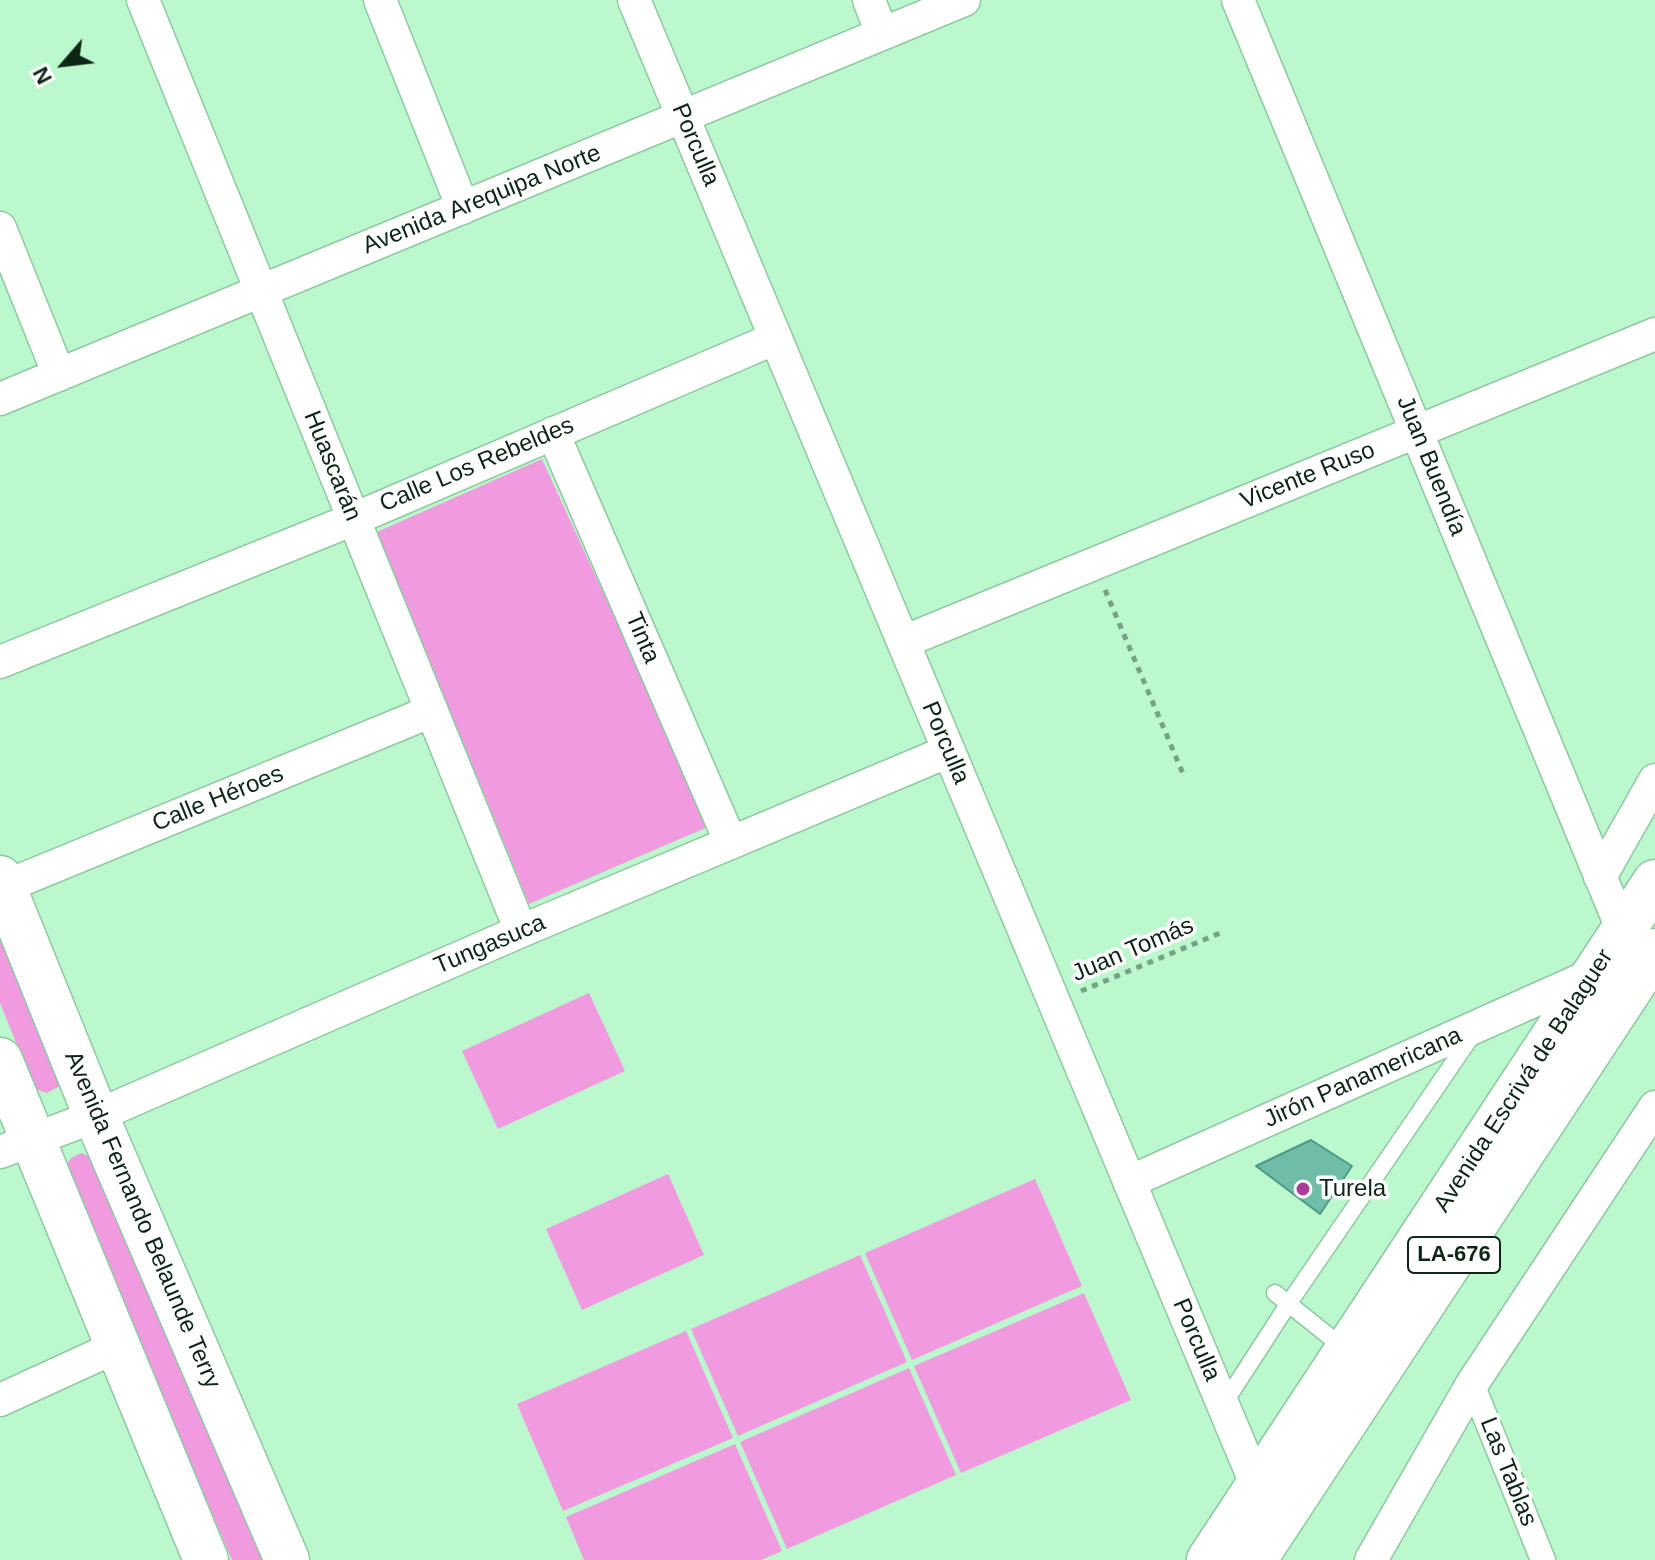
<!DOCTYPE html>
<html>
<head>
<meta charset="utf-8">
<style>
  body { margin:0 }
  #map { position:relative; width:1655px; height:1560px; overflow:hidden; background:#bcf8cd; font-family:Arial,sans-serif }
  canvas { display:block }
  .north { position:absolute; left:24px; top:24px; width:80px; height:80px; -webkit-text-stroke:6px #fff; paint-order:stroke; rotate:242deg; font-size:22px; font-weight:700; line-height:32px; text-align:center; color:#0e2616 }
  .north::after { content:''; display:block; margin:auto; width:28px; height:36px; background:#0e2616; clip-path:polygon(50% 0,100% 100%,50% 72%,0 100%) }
</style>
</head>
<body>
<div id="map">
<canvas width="1655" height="1560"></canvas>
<div class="north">N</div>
</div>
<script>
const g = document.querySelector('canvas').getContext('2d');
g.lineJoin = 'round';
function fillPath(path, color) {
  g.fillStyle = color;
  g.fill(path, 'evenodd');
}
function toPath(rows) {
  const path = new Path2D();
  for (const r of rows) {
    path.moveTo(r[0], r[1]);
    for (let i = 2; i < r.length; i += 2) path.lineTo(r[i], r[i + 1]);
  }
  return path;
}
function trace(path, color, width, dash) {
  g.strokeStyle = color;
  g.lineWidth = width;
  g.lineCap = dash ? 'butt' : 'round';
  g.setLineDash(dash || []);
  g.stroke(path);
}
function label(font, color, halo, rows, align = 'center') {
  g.font = font + ' Arial,sans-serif';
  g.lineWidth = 7;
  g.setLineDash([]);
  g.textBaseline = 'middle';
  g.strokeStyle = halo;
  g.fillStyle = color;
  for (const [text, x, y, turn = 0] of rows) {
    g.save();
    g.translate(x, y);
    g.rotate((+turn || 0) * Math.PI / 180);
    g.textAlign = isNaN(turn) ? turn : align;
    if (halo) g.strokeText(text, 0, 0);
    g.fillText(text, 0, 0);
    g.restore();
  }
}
const green = toPath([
  [542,459,710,826,529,904,377,532],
  [0,928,62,1079,60,1086,47,1093,35,1089,0,1003],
  [589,993,625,1071,498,1129,462,1051],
  [81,1153,92,1158,264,1560,232,1560,64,1168,71,1158],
  [668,1174,704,1255,582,1310,546,1229],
  [1035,1179,1082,1286,912,1360,865,1253],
  [860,1255,907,1362,738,1436,691,1329],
  [1084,1293,1131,1400,961,1473,914,1366],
  [686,1331,733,1438,563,1511,517,1404],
  [909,1368,956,1475,787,1549,740,1442],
  [735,1444,782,1551,761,1560,584,1560,566,1517]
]);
const building = toPath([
  [1311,1140,1352,1166,1320,1214,1256,1166,1311,1140]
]);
const path = toPath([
  [1105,590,1184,776],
  [1081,991,1225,931]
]);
const service = toPath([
  [1275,1293,1345,1349],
  [1223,1405,1289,1303,1473,1034]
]);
const pedestrian = toPath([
  [1472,1384,1543,1560]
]);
const minor = toPath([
  [143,0,521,931],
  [380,0,463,208],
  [634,0,1257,1486],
  [869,0,882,34],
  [1238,0,1623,931],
  [0,228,59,375],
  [0,399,964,0],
  [553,433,731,843],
  [903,642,1655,334],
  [0,662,354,519,776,338],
  [1600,877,1655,780],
  [4,887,432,711],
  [0,1152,96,1116,521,931,949,751],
  [1129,1182,1596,973],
  [0,1400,118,1346],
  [1371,1560,1472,1384,1655,1107]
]);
const secondary = toPath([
  [0,878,96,1116,287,1560],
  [0,1060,206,1560]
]);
const primary = toPath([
  [1209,1560,1655,882],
  [1254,1560,1655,951]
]);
const markers = [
  [1303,1189,8,"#ab3d9b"]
];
const shields = [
  [1454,1255,92]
];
const shieldNames = [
  ["LA-676",1454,1255]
];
const streetNames = [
  ["Porculla",695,145,67],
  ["Avenida Arequipa Norte",482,200,-22],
  ["Calle Los Rebeldes",477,465,-23],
  ["Huascarán",332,466,68],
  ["Juan Buendía",1431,466,68],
  ["Vicente Ruso",1308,476,-22],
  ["Tinta",642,638,67],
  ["Porculla",945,743,67],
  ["Calle Héroes",218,799,-22],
  ["Tungasuca",490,945,-23],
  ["Juan Tomás",1133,950,-23],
  ["Jirón Panamericana",1363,1078,-24],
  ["Avenida Escrivá de Balaguer",1524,1081,-57],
  ["Avenida Fernando Belaunde Terry",142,1220,67],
  ["Porculla",1196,1340,67],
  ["Las Tablas",1508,1472,68]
];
const poiNames = [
  ["Turela",1319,1189]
];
fillPath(green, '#f09ae0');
fillPath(building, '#6fbda7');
trace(building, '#4c9a85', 2);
trace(service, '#8ec9a0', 19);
trace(pedestrian, '#8ec9a0', 27);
trace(minor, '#8ec9a0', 35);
trace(secondary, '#8ec9a0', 47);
trace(primary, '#8ec9a0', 47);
trace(path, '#75a282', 5, [6, 6]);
trace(service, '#fff', 16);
trace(pedestrian, '#fff', 24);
trace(minor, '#fff', 32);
trace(secondary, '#fff', 44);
trace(primary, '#fff', 44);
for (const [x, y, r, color] of markers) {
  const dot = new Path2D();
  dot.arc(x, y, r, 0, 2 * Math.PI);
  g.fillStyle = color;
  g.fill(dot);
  trace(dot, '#fff', 3);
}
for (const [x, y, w] of shields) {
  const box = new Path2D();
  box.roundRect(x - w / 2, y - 18, w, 36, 6);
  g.fillStyle = '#fff';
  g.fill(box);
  trace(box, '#0e2616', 2);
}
label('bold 22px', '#0e2616', null, shieldNames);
label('24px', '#0e2616', '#fff', streetNames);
label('24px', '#0e2616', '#fff', poiNames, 'left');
</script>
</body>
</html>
